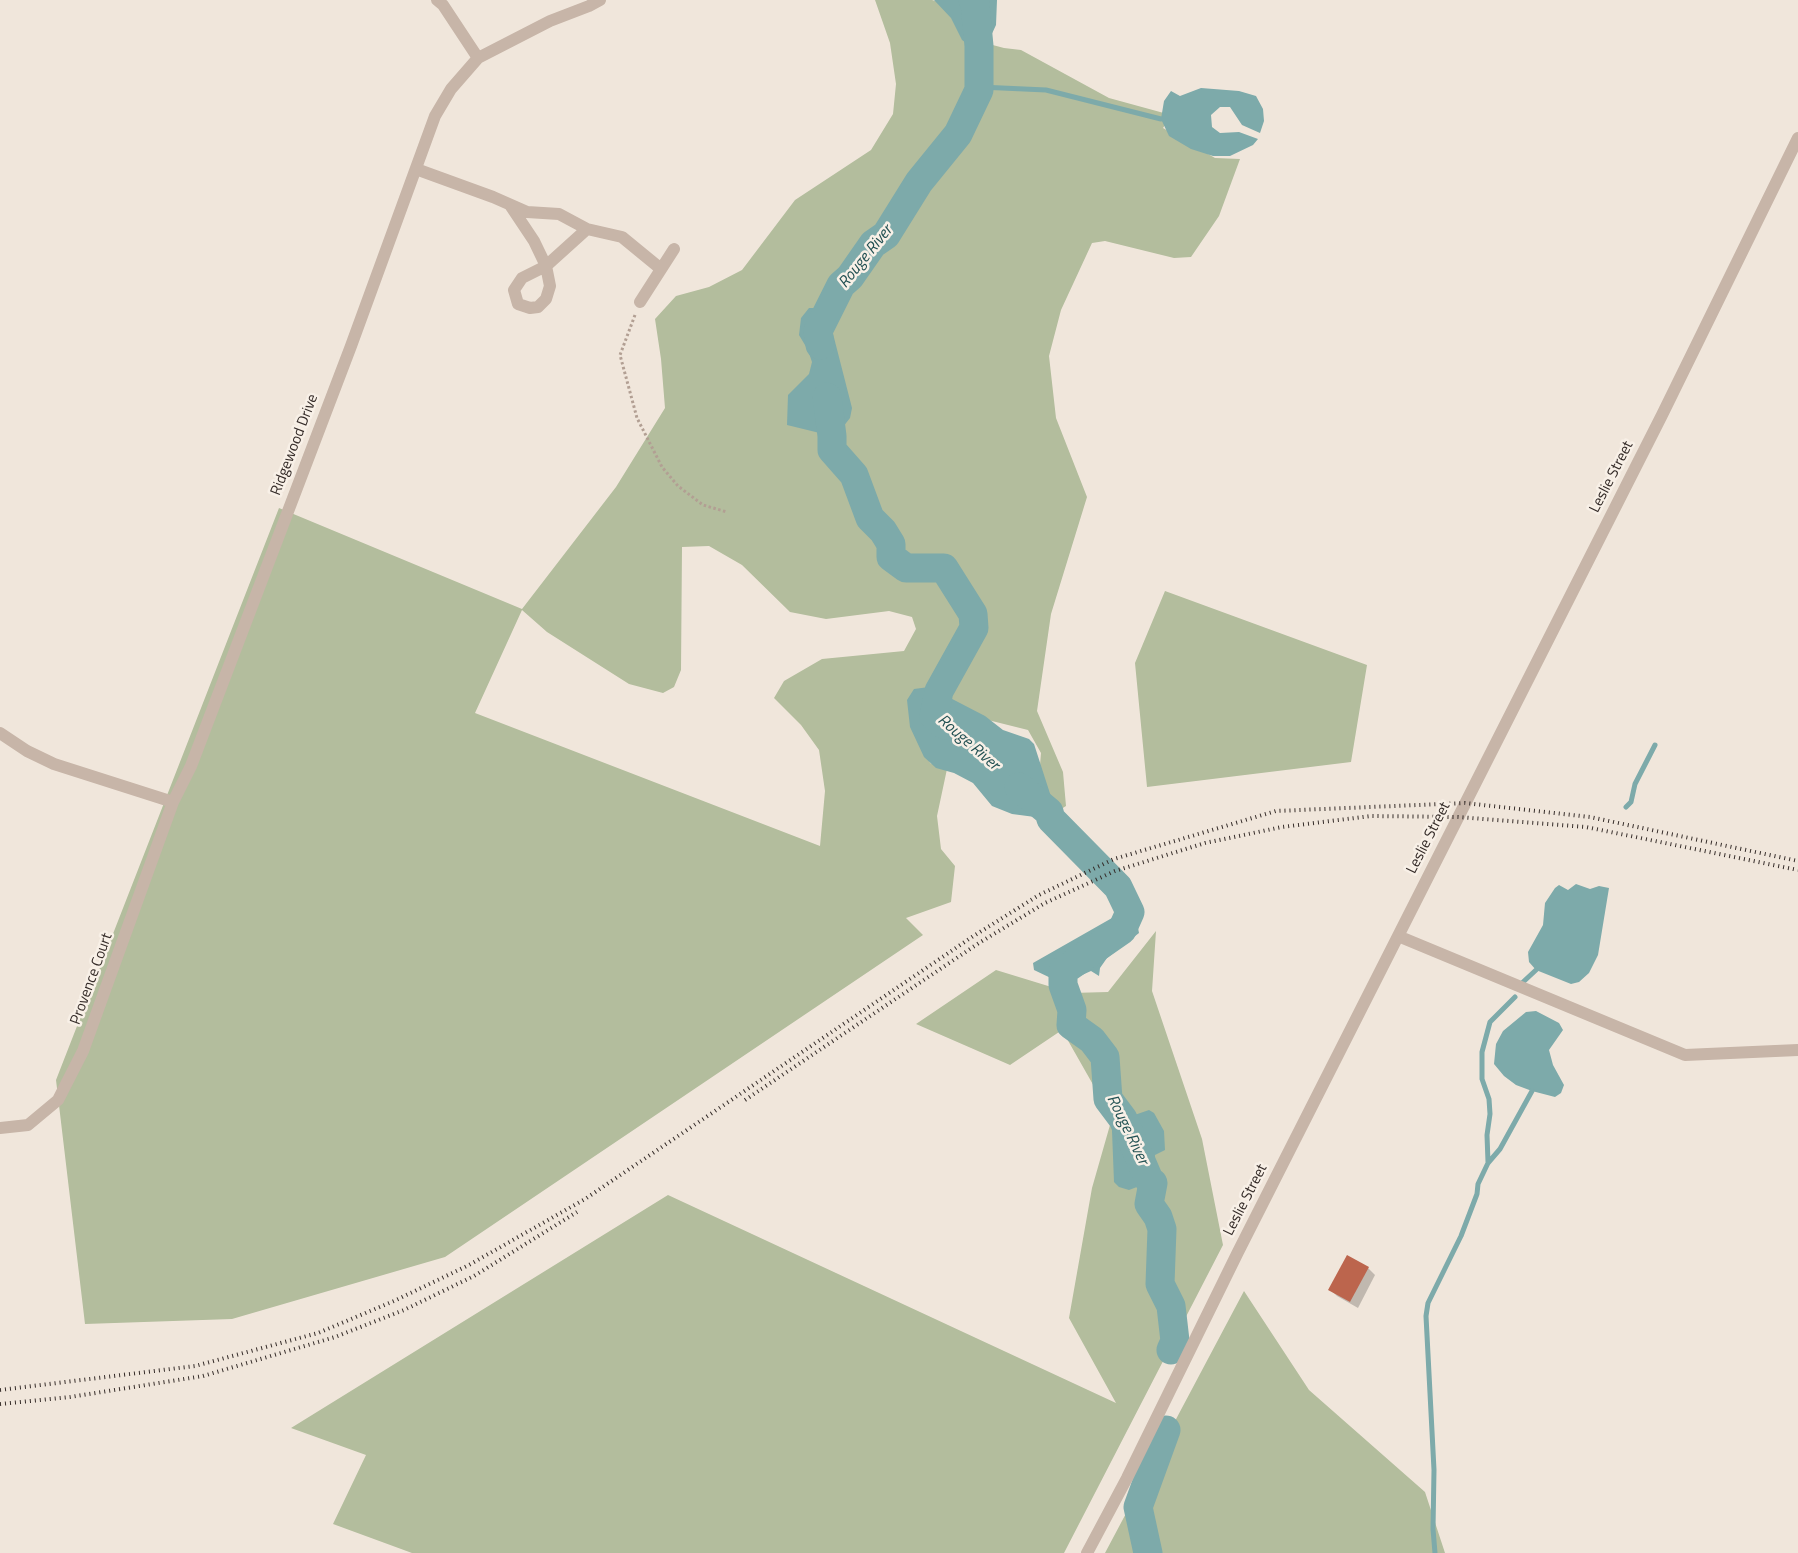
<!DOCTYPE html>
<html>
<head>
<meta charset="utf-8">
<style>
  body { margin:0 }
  canvas { display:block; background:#f0e6db }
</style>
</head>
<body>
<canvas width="1798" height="1553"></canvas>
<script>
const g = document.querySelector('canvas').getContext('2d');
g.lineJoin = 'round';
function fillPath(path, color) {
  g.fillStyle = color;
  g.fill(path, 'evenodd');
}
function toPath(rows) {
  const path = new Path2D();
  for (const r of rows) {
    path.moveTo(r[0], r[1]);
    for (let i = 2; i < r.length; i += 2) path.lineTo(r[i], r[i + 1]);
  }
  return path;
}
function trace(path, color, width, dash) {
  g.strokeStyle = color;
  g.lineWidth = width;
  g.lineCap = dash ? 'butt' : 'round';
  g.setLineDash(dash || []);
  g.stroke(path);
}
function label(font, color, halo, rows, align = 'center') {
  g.font = font + ' "Titillium Web",sans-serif';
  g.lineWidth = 5;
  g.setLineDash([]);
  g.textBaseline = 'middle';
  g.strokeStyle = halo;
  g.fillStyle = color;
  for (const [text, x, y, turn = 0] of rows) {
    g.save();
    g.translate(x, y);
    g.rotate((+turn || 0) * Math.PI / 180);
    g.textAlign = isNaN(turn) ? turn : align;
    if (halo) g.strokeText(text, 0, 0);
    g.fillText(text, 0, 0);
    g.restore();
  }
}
const green = toPath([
  [875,0,932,0,952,6,970,39,1004,48,1021,50,1109,98,1171,115,1163,128,1215,158,1240,159,1219,216,1191,257,1174,258,1105,241,1092,243,1061,310,1049,356,1056,418,1087,497,1051,614,1037,711,1063,772,1066,806,1050,816,1039,777,1041,753,1028,730,968,715,921,722,930,763,947,769,937,816,941,849,955,866,951,902,906,918,923,935,445,1257,232,1319,85,1324,56,1080,279,508,522,609,616,487,665,408,661,359,655,319,676,296,709,287,742,270,795,200,871,150,893,114,896,84,890,43],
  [709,546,742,565,790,612,826,619,889,611,912,617,916,629,904,651,822,659,784,681,774,698,801,725,819,750,825,791,820,846,475,713,522,610,547,632,629,684,663,693,674,687,681,670,682,547],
  [1165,591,1367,665,1351,762,1147,787,1135,663],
  [1156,931,1152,991,1202,1139,1223,1245,1064,1553,412,1553,333,1524,366,1455,291,1428,668,1195,1116,1403,1069,1318,1092,1188,1112,1118,1062,1030,1010,1065,916,1024,996,970,1071,993,1108,992],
  [1244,1291,1309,1390,1425,1492,1445,1553,1105,1553]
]);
const water = toPath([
  [934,0,997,0,996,25,990,38,979,46,971,46,962,40,951,18],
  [1201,88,1239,91,1256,96,1263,109,1264,121,1260,133,1242,125,1230,107,1220,107,1211,115,1212,127,1220,133,1239,132,1258,139,1253,145,1230,156,1213,156,1191,149,1169,136,1161,119,1164,101,1171,91,1180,96],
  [809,308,828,308,830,322,852,408,850,418,839,432,832,436,787,425,788,395,809,374,812,362,808,350,799,335,801,318],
  [929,687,985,716,1003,730,1029,739,1034,744,1055,809,1035,817,1012,814,992,806,973,783,954,773,936,768,924,757,910,727,907,700,914,689],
  [1576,884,1590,889,1599,886,1609,888,1598,955,1589,973,1579,982,1571,984,1536,970,1529,962,1528,952,1543,925,1545,903,1555,888,1559,885,1568,890],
  [1130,912,1135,913,1139,933,1107,958,1100,968,1099,976,1091,971,1064,983,1063,985,1058,985,1055,980,1034,970,1033,963,1119,914],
  [1536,1011,1559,1023,1563,1030,1549,1050,1553,1065,1564,1085,1561,1093,1555,1097,1532,1091,1516,1085,1504,1076,1494,1064,1496,1044,1503,1031,1526,1012],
  [1149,1110,1154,1113,1164,1131,1165,1150,1155,1155,1153,1176,1150,1182,1129,1190,1119,1187,1114,1182,1112,1131,1116,1122,1123,1119]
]);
const shadow = toPath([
  [1368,1268,1375,1275,1358,1308,1337,1296,1330,1289]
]);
const stream = toPath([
  [980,87,1046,90,1161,119],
  [1626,807,1631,802,1635,784,1655,745],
  [1522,983,1536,970],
  [1488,1162,1487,1135,1490,1114,1489,1099,1482,1079,1482,1052,1490,1022,1515,997],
  [1435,1553,1433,1529,1434,1470,1426,1316,1428,1303,1461,1236,1477,1194,1478,1184,1488,1163,1500,1149,1532,1091]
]);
const river = toPath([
  [820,345,818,331,841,285,850,277,873,244,886,235,919,182,958,134,979,90,979,46,975,4,973,0],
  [827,397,832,436,832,450,854,475,870,518,883,531,891,544,891,557,906,568,944,568,973,614,974,628,939,691,934,716,945,725],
  [1019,787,1049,812,1051,819,1118,887,1130,912,1122,930,1063,971,1063,985,1072,1010,1071,1025,1092,1040,1105,1057,1108,1099,1123,1119,1150,1182,1153,1183,1149,1204,1158,1217,1162,1229,1160,1284,1171,1306,1175,1341,1171,1350],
  [1148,1553,1138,1507,1166,1430]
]);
const building = toPath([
  [1347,1255,1369,1267,1350,1302,1328,1290]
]);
const path = toPath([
  [635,315,620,355,637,418,662,467,678,486,703,505,727,512]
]);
const minor = toPath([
  [437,0,443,5,478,58],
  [416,169,493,197,527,212,559,214,587,229,622,237,661,269],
  [510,205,534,241,546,266,587,229],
  [546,266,550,286,546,299,538,307,530,308,518,304,514,290,522,278,546,266],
  [640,302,674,249],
  [0,733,27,751,54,764,173,802],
  [1398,936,1685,1055,1798,1050],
  [0,1128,28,1125,58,1100,83,1051,173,802,191,766,351,346,435,116,451,89,478,58,550,21,589,6,600,0],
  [1087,1553,1127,1478,1238,1252,1662,415,1798,138]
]);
const rail = toPath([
  [745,1100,979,943,1045,903,1115,871,1205,843,1282,827,1371,816,1458,817,1586,827,1798,870],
  [0,1390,195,1366,318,1333,394,1301,469,1265,585,1199,972,937,1039,895,1114,859,1276,811,1465,803,1590,817,1798,861],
  [0,1404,70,1397,203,1376,335,1337,404,1310,474,1276,577,1212]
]);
const streetNames = [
  ["Ridgewood Drive",295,445,-69],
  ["Leslie Street",1612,477,-63],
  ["Leslie Street",1429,838,-63],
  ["Provence Court",92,979,-70],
  ["Leslie Street",1246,1200,-63]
];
const waterNames = [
  ["Rouge River",866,257,-51],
  ["Rouge River",968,743,41],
  ["Rouge River",1127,1130,64]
];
fillPath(green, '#b3bd9d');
fillPath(water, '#7daaaa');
fillPath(shadow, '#0003');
trace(stream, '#7daaaa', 5);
trace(river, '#7daaaa', 29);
fillPath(building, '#bc654d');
trace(path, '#b29f93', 3, [2.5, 2.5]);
trace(minor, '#c7b5a8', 12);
trace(rail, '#342b28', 4, [1, 4]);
label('15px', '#342b28', '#f8f0e7', streetNames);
label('italic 16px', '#215052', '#f8f0e7', waterNames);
</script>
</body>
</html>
